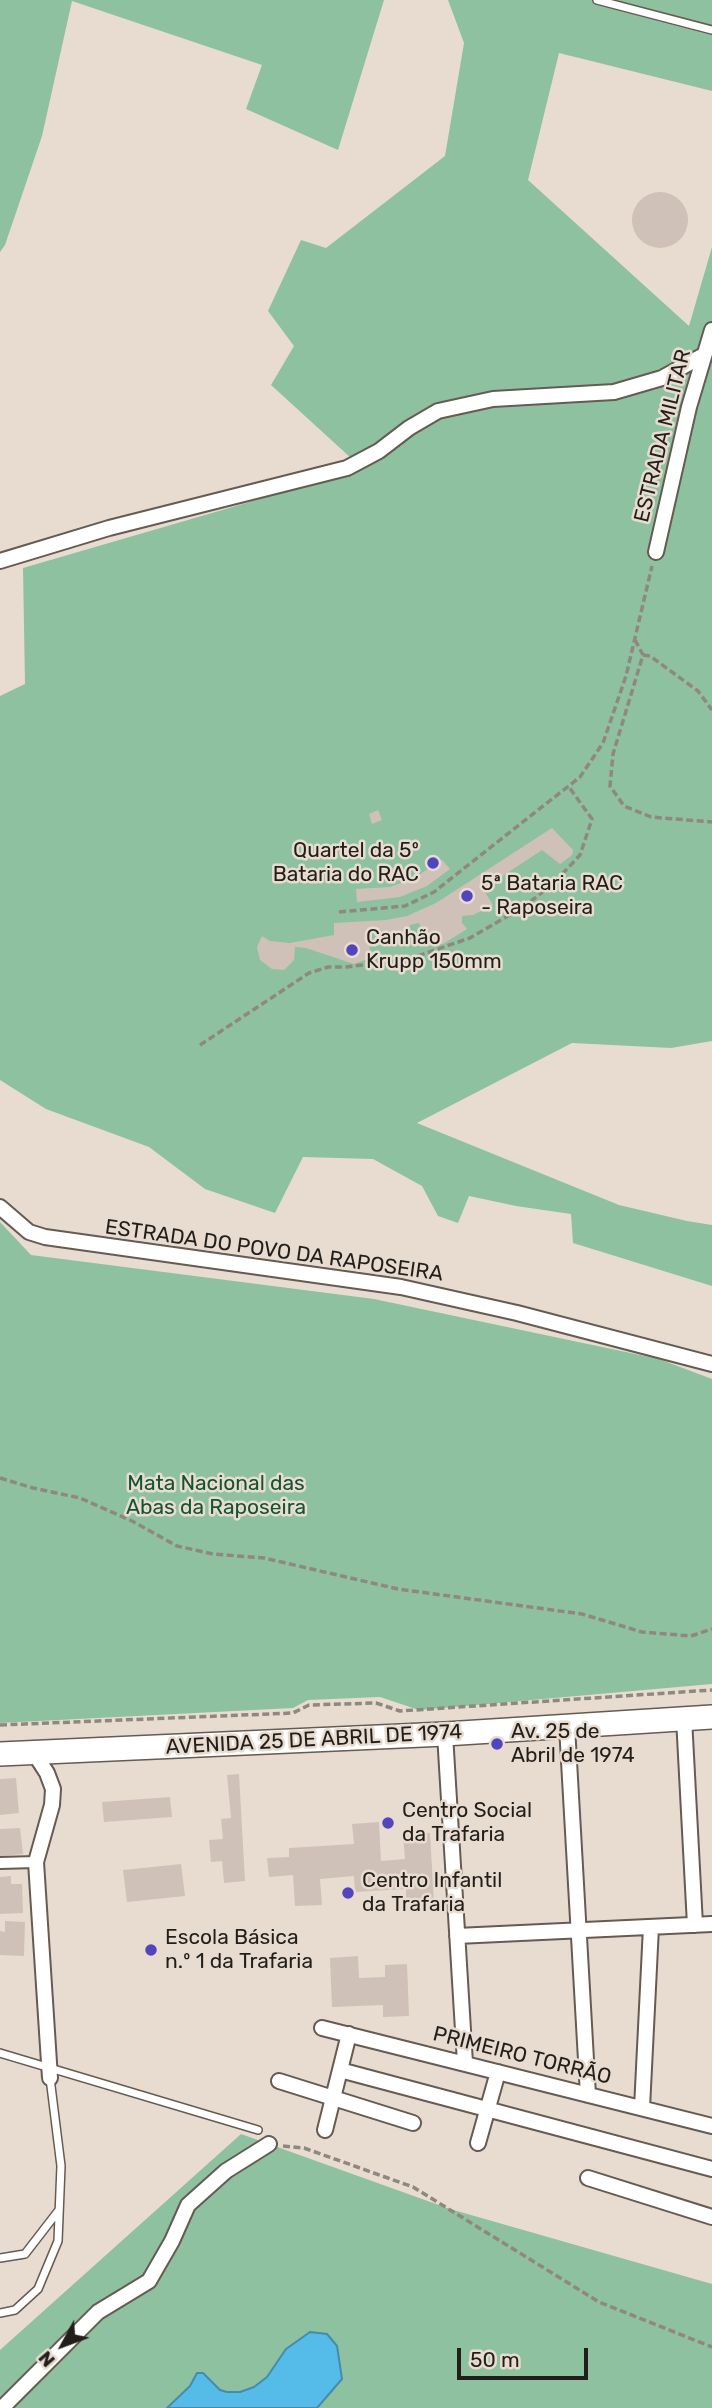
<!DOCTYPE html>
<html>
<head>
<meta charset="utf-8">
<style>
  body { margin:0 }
  #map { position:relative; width:712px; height:2408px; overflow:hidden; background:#e8dcd1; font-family:Rubik,sans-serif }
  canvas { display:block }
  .north { position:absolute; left:28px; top:2310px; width:70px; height:70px; -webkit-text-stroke:5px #e8dcd1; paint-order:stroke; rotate:229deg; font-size:19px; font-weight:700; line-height:28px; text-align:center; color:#221e1a }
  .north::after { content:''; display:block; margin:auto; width:24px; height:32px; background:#221e1a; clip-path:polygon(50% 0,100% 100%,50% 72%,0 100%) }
  .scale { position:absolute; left:457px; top:2348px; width:131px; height:32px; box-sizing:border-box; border:4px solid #221e1a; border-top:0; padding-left:9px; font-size:21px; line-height:24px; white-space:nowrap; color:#221e1a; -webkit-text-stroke:5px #e8dcd1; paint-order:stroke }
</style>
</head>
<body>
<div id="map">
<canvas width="712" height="2408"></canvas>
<div class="north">N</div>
<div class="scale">50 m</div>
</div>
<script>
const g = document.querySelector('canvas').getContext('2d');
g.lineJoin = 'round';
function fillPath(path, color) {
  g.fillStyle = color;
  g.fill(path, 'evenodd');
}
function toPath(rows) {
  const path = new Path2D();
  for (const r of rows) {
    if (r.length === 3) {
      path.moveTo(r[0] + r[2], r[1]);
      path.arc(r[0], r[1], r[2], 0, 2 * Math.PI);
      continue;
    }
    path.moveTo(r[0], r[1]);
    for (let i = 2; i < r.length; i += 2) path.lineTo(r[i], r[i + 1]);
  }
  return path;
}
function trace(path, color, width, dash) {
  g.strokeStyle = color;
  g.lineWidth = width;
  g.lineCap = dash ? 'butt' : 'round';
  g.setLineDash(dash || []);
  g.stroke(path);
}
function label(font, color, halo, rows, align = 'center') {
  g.font = font + ' Rubik,sans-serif';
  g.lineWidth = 5;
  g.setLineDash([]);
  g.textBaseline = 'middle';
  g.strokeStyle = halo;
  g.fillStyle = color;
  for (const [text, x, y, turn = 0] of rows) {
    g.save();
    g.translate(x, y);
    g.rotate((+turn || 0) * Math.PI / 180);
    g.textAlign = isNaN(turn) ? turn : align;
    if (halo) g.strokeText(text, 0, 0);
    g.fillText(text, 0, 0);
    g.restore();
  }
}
const green = toPath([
  [0,0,384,0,338,150,246,109,262,65,72,1,42,136,5,245,0,252],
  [448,0,712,0,712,91,559,53,528,180,689,326,712,247,712,1041,671,1048,572,1043,417,1123,619,1205,687,1221,712,1225,712,1286,573,1243,571,1214,516,1206,469,1196,458,1223,438,1216,422,1186,373,1159,303,1157,275,1213,205,1189,149,1147,46,1109,0,1080,0,696,25,684,23,568,363,469,271,385,294,346,268,311,301,240,326,248,445,156,464,43],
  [0,1222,31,1255,374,1299,659,1359,712,1379,712,1684,419,1710,380,1697,308,1700,293,1708,0,1723],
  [241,2134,450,2209,712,2284,712,2408,0,2408,0,2350]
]);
const water = toPath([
  [310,2332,327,2334,337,2346,342,2379,317,2408,167,2408,190,2386,197,2373,203,2373,220,2390,227,2392,240,2392,254,2387,267,2377,286,2349,310,2332]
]);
const building = toPath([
  [660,220,28],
  [378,810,382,820,372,824,369,814],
  [552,828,573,850,572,855,560,864,542,850,483,889,493,905,473,915,462,916,462,923,467,929,443,944,429,944,419,923,410,925,408,942,386,945,381,929,369,930,370,958,354,964,306,948,295,947,294,960,284,970,272,969,260,960,257,947,262,936,270,941,290,943,334,935,334,923,386,920,407,916,436,903],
  [442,860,450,869,427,886,400,897,357,902,356,889,390,887,414,878],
  [239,1774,245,1881,224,1883,222,1861,211,1862,209,1840,223,1839,221,1819,231,1818,227,1775],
  [16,1778,19,1813,0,1815,0,1779],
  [170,1797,172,1817,104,1822,102,1802],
  [379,1822,381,1861,405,1859,403,1835,430,1833,434,1902,406,1903,406,1889,355,1892,354,1876,320,1879,322,1905,295,1906,293,1875,269,1877,267,1858,289,1857,289,1848,354,1844,352,1824],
  [20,1828,23,1854,0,1856,0,1829],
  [181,1864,185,1896,127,1902,123,1870],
  [11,1876,11,1884,22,1884,23,1913,0,1914,0,1877],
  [5,1921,25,1922,24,1956,0,1955,0,1931,5,1932],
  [358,1956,359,1978,385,1977,385,1965,407,1964,409,2016,383,2017,383,2005,332,2007,330,1958]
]);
const path = toPath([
  [635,640,643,655,613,754,610,786,624,806,651,817,712,822],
  [643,655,650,656,698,691,712,710],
  [339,912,405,906,434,892,580,777,603,743,626,676,652,566],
  [200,1045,309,973,328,967,346,967,406,960,470,938,522,908,553,884,580,855,592,819,569,787],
  [0,1478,33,1488,80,1498,132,1521,177,1546,213,1554,264,1558,398,1589,582,1614,642,1632,691,1636,712,1629],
  [0,1725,293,1713,309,1705,376,1703,400,1711,712,1690],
  [283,2146,304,2148,413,2187,599,2302,712,2347]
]);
const service = toPath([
  [597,0,712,30],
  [0,2053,258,2130],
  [0,2258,25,2254,59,2210],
  [0,2313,15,2310,38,2289,58,2241,61,2166,50,2078]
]);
const pedestrian = toPath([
  [0,1863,36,1862]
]);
const minor = toPath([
  [656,552,689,407,712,330],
  [0,561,109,528,347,468,379,451,409,428,438,411,493,399,614,392,662,378,704,355],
  [0,1207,29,1232,45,1237,401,1287,517,1313,712,1364],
  [684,1718,695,1925],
  [567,1726,588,2095],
  [445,1734,465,2063],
  [34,1753,47,1773,53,1789,52,1805,36,1862,50,2078],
  [457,1936,712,1924],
  [322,2028,712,2126],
  [340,2070,712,2169],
  [279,2081,413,2123],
  [642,2108,651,1927],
  [325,2130,349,2034],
  [478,2143,498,2072],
  [588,2178,712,2217],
  [2,2408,98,2312,149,2281,172,2241,188,2205,226,2171,269,2144]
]);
const primary = toPath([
  [0,1754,445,1734,712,1717]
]);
const markers = [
  [433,863,7,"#5145bd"],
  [467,896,7,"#5145bd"],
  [352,950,7,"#5145bd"],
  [497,1744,7,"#5145bd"],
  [388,1823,7,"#5145bd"],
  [348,1893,7,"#5145bd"],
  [151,1950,7,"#5145bd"]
];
const streetNames = [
  ["ESTRADA MILITAR",663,436,-76],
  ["ESTRADA DO POVO DA RAPOSEIRA",274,1251,8],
  ["AVENIDA 25 DE ABRIL DE 1974",314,1740,-3],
  ["PRIMEIRO TORRÃO",522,2056,14]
];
const poiNames = [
  ["Quartel da 5º",419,851,"right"],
  ["Bataria do RAC",419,875,"right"],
  ["5ª Bataria RAC",481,884],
  ["- Raposeira",481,908],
  ["Canhão",366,938],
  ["Krupp 150mm",366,962],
  ["Av. 25 de",511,1732],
  ["Abril de 1974",511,1756],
  ["Centro Social",402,1811],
  ["da Trafaria",402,1835],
  ["Centro Infantil",362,1881],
  ["da Trafaria",362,1905],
  ["Escola Básica",165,1938],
  ["n.º 1 da Trafaria",165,1962]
];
const parkNames = [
  ["Mata Nacional das",216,1484],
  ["Abas da Raposeira",216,1508]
];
fillPath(green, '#8ec19f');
fillPath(water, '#55bbe8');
trace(water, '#468caa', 2);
fillPath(building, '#cfc1b8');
trace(service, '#655b51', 10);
trace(pedestrian, '#655b51', 14);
trace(minor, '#655b51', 18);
trace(primary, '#655b51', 26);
trace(path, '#908880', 3.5, [7, 3.5]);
trace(service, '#fff', 7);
trace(pedestrian, '#fff', 10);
trace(minor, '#fff', 14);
trace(primary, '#fff', 23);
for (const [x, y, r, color] of markers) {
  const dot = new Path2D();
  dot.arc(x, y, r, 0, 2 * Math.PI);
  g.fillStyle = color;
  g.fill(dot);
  trace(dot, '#e8dcd1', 2.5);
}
label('21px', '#221e1a', '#e8dcd1', streetNames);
label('21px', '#221e1a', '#e8dcd1', poiNames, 'left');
label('21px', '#125331', '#e8dcd1', parkNames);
</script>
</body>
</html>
